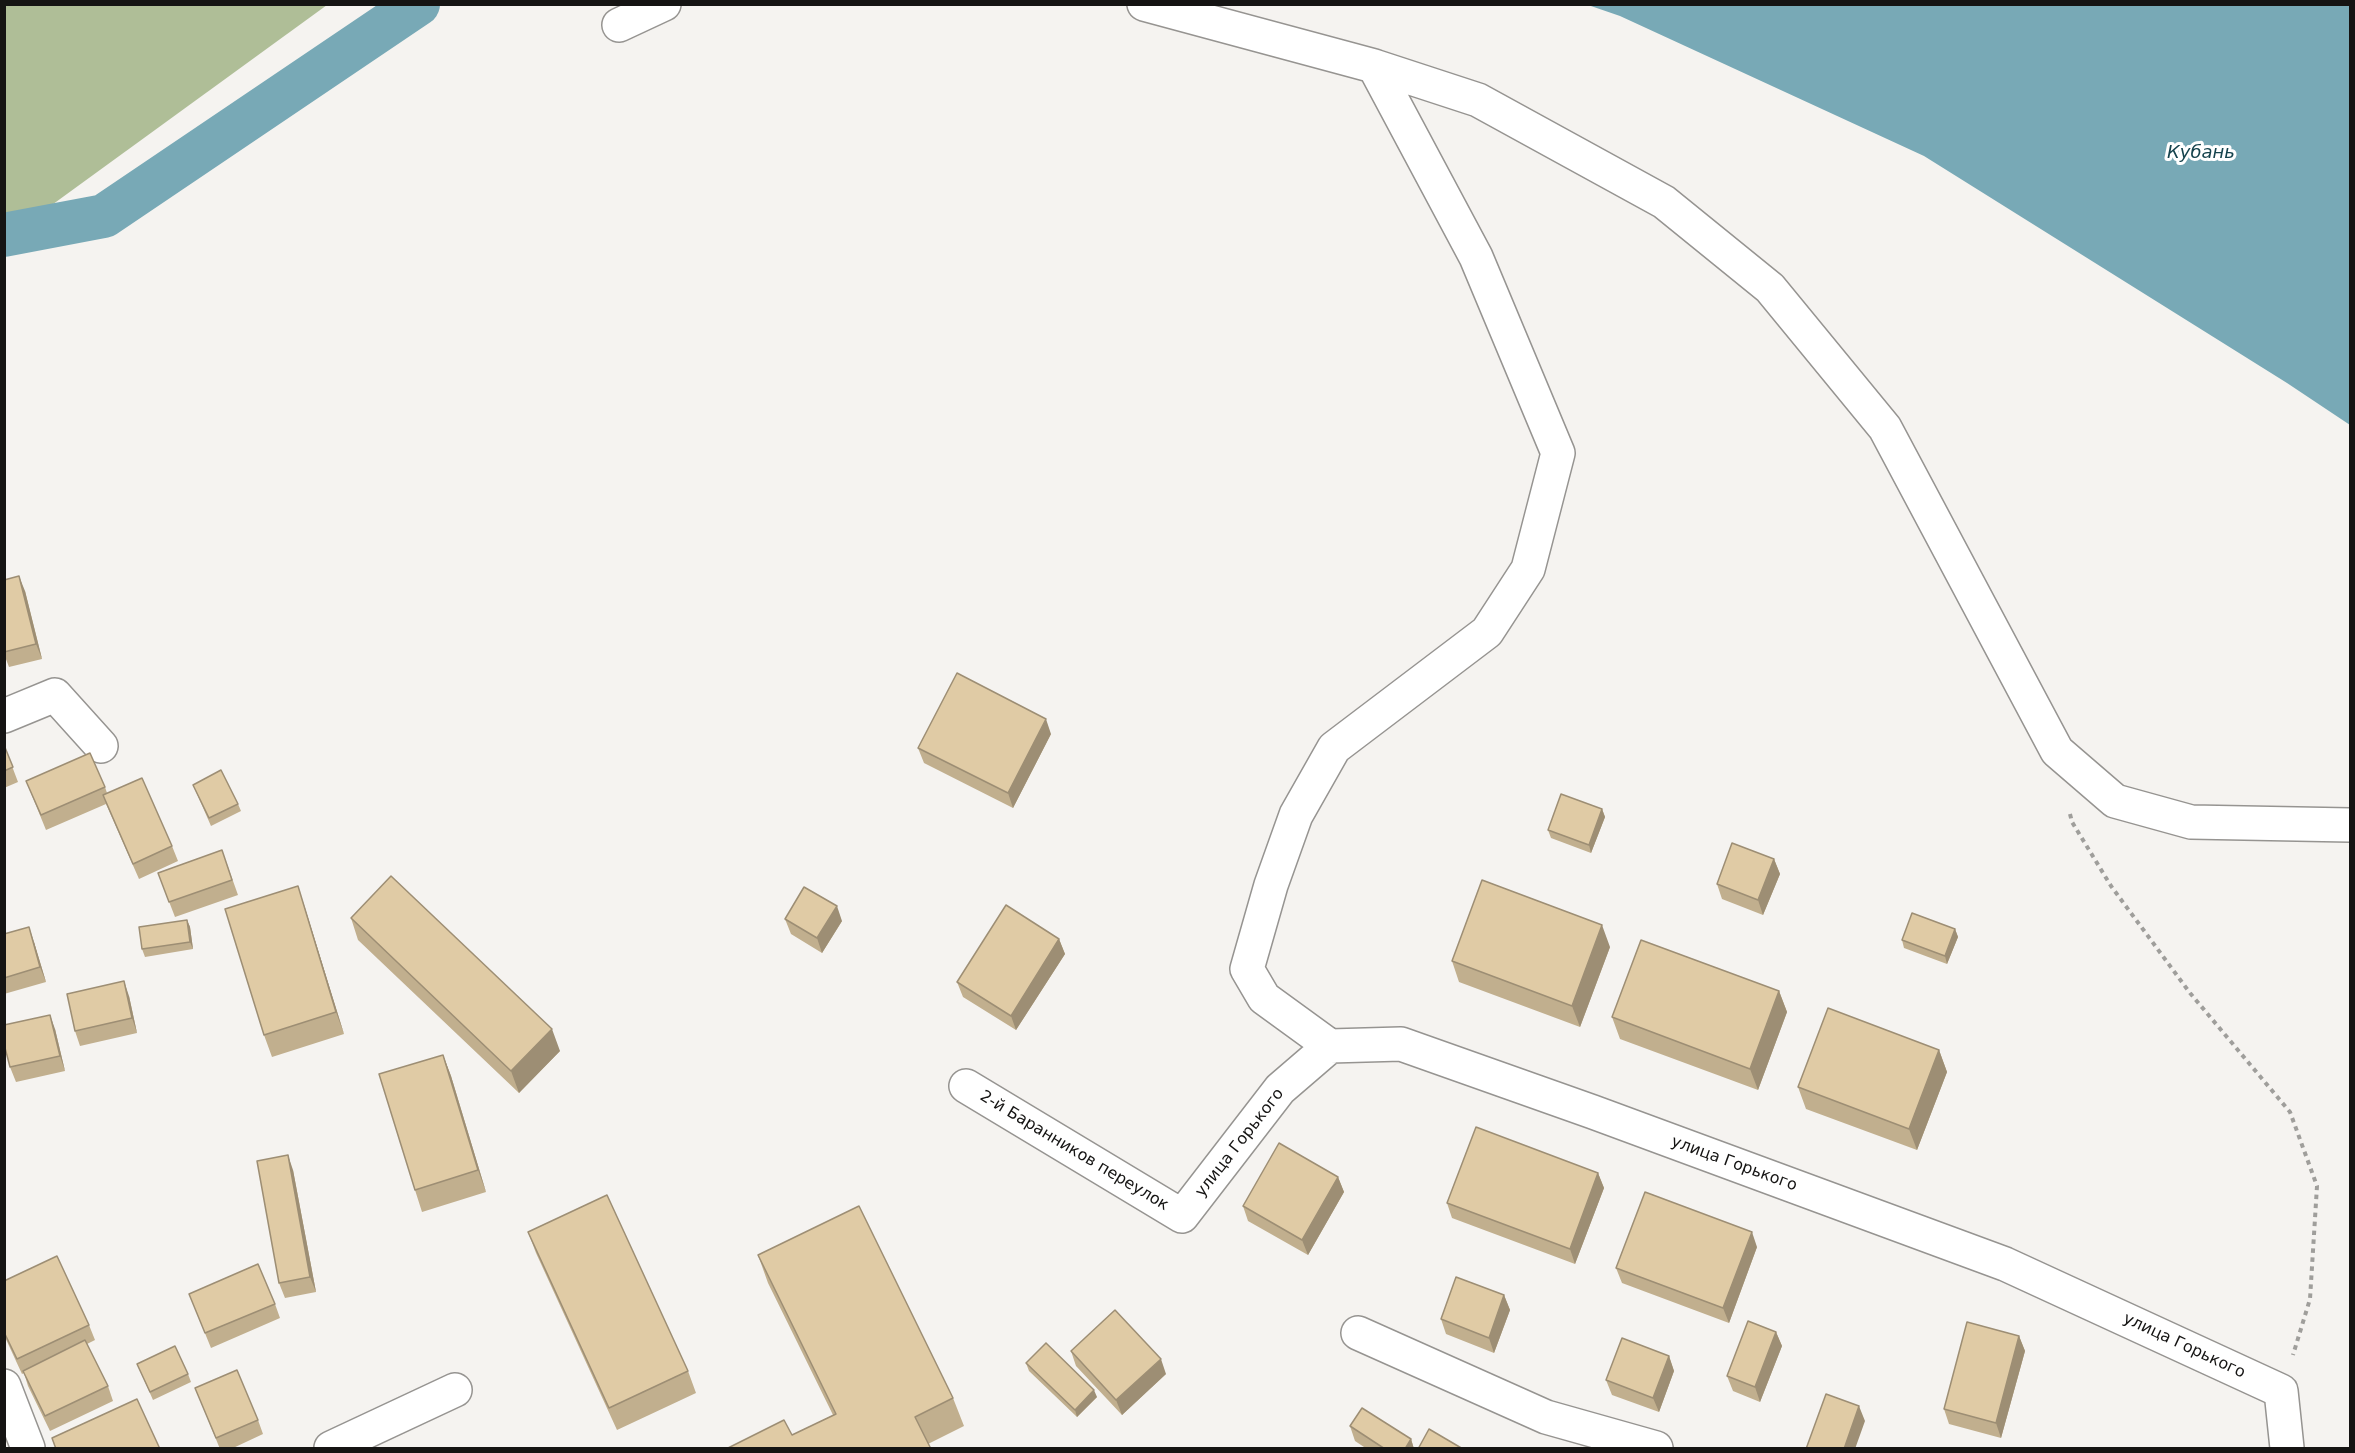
<!DOCTYPE html>
<html>
<head>
<meta charset="utf-8">
<style>
  body { margin:0 }
  #map { position:relative; width:2355px; height:1453px; overflow:hidden; background:#f5f3f0; font-family:"DejaVu Sans",sans-serif }
  canvas { display:block }
  .frame { position:absolute; inset:0; border:6px solid #151413; pointer-events:none }
</style>
</head>
<body>
<div id="map">
<canvas width="2355" height="1453"></canvas>
<div class="frame"></div>
</div>
<script>
const g = document.querySelector('canvas').getContext('2d');
g.lineJoin = 'round';
function fillPath(path, color) {
  g.fillStyle = color;
  g.fill(path, 'evenodd');
}
function toPath(rows) {
  const path = new Path2D();
  for (const r of rows) {
    path.moveTo(r[0], r[1]);
    for (let i = 2; i < r.length; i += 2) path.lineTo(r[i], r[i + 1]);
  }
  return path;
}
function trace(path, color, width, dash) {
  g.strokeStyle = color;
  g.lineWidth = width;
  g.lineCap = dash ? 'butt' : 'round';
  g.setLineDash(dash || []);
  g.stroke(path);
}
function label(font, color, halo, rows, align = 'center') {
  g.font = font + ' "DejaVu Sans",sans-serif';
  g.lineWidth = 6;
  g.setLineDash([]);
  g.textBaseline = 'middle';
  g.strokeStyle = halo;
  g.fillStyle = color;
  for (const [text, x, y, turn = 0] of rows) {
    g.save();
    g.translate(x, y);
    g.rotate((+turn || 0) * Math.PI / 180);
    g.textAlign = isNaN(turn) ? turn : align;
    if (halo) g.strokeText(text, 0, 0);
    g.fillText(text, 0, 0);
    g.restore();
  }
}
const forest = toPath([
  [5,4,327,4,327,5,5,239]
]);
const water = toPath([
  [1588,5,2350,5,2350,425,2287,383,1924,156,1620,16]
]);
const canal = toPath([
  [4,235,104,216,418,4]
]);
const path = toPath([
  [2070,814,2072,822,2111,886,2190,993,2290,1112,2317,1186,2310,1299,2293,1355]
]);
const minor = toPath([
  [1144,4,1374,66,1476,257,1558,453,1528,569,1487,632,1334,748,1296,815,1271,885,1247,969,1264,998,1330,1046],
  [619,25,664,4],
  [1374,66,1478,100,1664,202,1770,288,1885,428,2057,751,2115,801,2191,822,2350,825],
  [4,716,55,695,101,746],
  [966,1086,1182,1216,1280,1089,1330,1046,1401,1044,1593,1112,2005,1264,2281,1391,2287,1448],
  [1358,1333,1546,1417,1656,1448],
  [4,1386,28,1448],
  [331,1448,455,1390]
]);
const wall = toPath([
  [4,580,25,591,42,659,9,667,4,654],
  [1051,734,1013,808,924,763,918,748],
  [4,745,18,782,4,788],
  [26,781,105,787,107,793,172,846,178,861,139,879,106,804,46,830],
  [193,785,238,804,241,811,211,826],
  [1602,809,1605,817,1591,853,1551,838,1548,830],
  [222,850,238,895,175,917,158,873],
  [1774,859,1780,874,1763,915,1722,899,1717,884],
  [305,908,344,1034,272,1057,264,1035],
  [351,918,560,1051,519,1093,358,940],
  [785,919,842,921,822,953,791,934],
  [187,920,190,927,193,949,145,957,142,949],
  [1955,929,1958,937,1947,964,1904,948,1902,940],
  [4,934,34,942,46,982,4,994],
  [1059,939,1065,954,1016,1030,963,997,957,982],
  [1610,947,1580,1027,1459,982,1452,961],
  [1779,991,1787,1012,1758,1090,1620,1039,1612,1017],
  [129,996,137,1033,80,1046,75,1031],
  [55,1029,65,1071,16,1082,10,1067],
  [1939,1050,1947,1072,1917,1150,1806,1109,1798,1087],
  [443,1055,451,1076,486,1192,422,1212,415,1190],
  [293,1170,316,1292,285,1298,279,1283],
  [1598,1173,1604,1188,1575,1264,1452,1218,1447,1203],
  [1338,1177,1344,1192,1308,1255,1248,1221,1243,1206],
  [528,1232,688,1371,696,1393,617,1430,536,1253],
  [1757,1247,1729,1323,1622,1283,1616,1268],
  [758,1255,953,1398,964,1426,928,1444,792,1435,833,1415,768,1283],
  [4,1281,89,1325,95,1340,87,1344,108,1386,113,1401,50,1431,28,1386,24,1373,22,1374,4,1335],
  [189,1294,275,1304,280,1318,211,1348],
  [1504,1295,1510,1310,1494,1353,1446,1334,1441,1319],
  [1776,1332,1782,1346,1760,1402,1733,1391,1727,1376],
  [2019,1336,2025,1351,2001,1438,1949,1424,1944,1409],
  [1071,1351,1166,1374,1122,1415,1076,1366],
  [1669,1356,1674,1371,1659,1412,1612,1395,1606,1380],
  [1026,1363,1097,1397,1077,1417,1029,1371],
  [137,1364,188,1374,191,1382,153,1400],
  [195,1388,258,1420,263,1434,231,1449,220,1449],
  [1350,1426,1411,1439,1414,1449,1367,1449,1355,1441]
]);
const shadedWall = toPath([
  [19,576,25,591,42,659,36,644],
  [1046,719,1051,734,1013,808,1008,793],
  [1602,809,1605,817,1591,853,1589,845],
  [1774,859,1780,874,1763,915,1758,900],
  [298,886,305,908,344,1034,336,1012],
  [837,906,842,921,822,953,817,938],
  [187,920,190,927,193,949,190,942],
  [1602,925,1610,947,1580,1027,1572,1006],
  [29,927,34,942,46,982,40,967],
  [1955,929,1958,937,1947,964,1945,956],
  [1059,939,1065,954,1016,1030,1011,1016],
  [124,981,129,996,137,1033,132,1018],
  [1779,991,1787,1012,1758,1090,1750,1069],
  [50,1015,55,1029,65,1071,60,1056],
  [552,1029,560,1051,519,1093,511,1071],
  [1939,1050,1947,1072,1917,1150,1909,1129],
  [443,1055,451,1076,486,1192,478,1170],
  [288,1155,293,1170,316,1292,310,1277],
  [1598,1173,1604,1188,1575,1264,1570,1249],
  [1338,1177,1344,1192,1308,1255,1302,1240],
  [1752,1232,1757,1247,1729,1323,1723,1308],
  [1504,1295,1510,1310,1494,1353,1489,1338],
  [1776,1332,1782,1346,1760,1402,1755,1387],
  [2019,1336,2025,1351,2001,1438,1996,1423],
  [1669,1356,1674,1371,1659,1412,1653,1398],
  [1161,1359,1166,1374,1122,1415,1116,1400],
  [1094,1390,1097,1397,1077,1417,1075,1410],
  [1859,1406,1865,1421,1855,1449,1844,1449],
  [1411,1439,1414,1449,1405,1449]
]);
const building = toPath([
  [19,576,36,644,4,652,4,580,19,576],
  [957,673,1046,719,1008,793,918,748,957,673],
  [4,745,13,767,4,771,4,745],
  [90,753,105,787,41,815,26,781,90,753],
  [221,770,238,804,209,818,193,785,221,770],
  [142,778,172,846,133,864,103,795,142,778],
  [1561,794,1602,809,1589,845,1548,830,1561,794],
  [1732,843,1774,859,1758,900,1717,884,1732,843],
  [222,850,232,880,169,902,158,873,222,850],
  [391,876,552,1029,511,1071,351,918,391,876],
  [1482,880,1602,925,1572,1006,1452,961,1482,880],
  [298,886,336,1012,264,1035,225,909,298,886],
  [804,887,837,906,817,938,785,919,804,887],
  [1006,905,1059,939,1011,1016,957,982,1006,905],
  [1912,913,1955,929,1945,956,1902,940,1912,913],
  [187,920,190,942,142,949,139,927,187,920],
  [29,927,40,967,4,978,4,934,29,927],
  [1641,940,1779,991,1750,1069,1612,1017,1641,940],
  [124,981,132,1018,75,1031,67,994,124,981],
  [1828,1008,1939,1050,1909,1129,1798,1087,1828,1008],
  [50,1015,60,1056,10,1067,4,1044,4,1025,50,1015],
  [443,1055,478,1170,415,1190,379,1074,443,1055],
  [1476,1127,1598,1173,1570,1249,1447,1203,1476,1127],
  [1279,1143,1338,1177,1302,1240,1243,1206,1279,1143],
  [288,1155,310,1277,279,1283,257,1161,288,1155],
  [1645,1192,1752,1232,1723,1308,1616,1268,1645,1192],
  [607,1195,688,1371,609,1408,528,1232,607,1195],
  [859,1206,953,1398,915,1417,931,1449,726,1449,784,1420,792,1435,836,1414,758,1255,859,1206],
  [57,1256,89,1325,17,1359,4,1332,4,1281,57,1256],
  [258,1264,275,1304,205,1333,189,1294,258,1264],
  [1456,1277,1504,1295,1489,1338,1441,1319,1456,1277],
  [1115,1310,1161,1359,1116,1400,1071,1351,1115,1310],
  [1748,1321,1776,1332,1755,1387,1727,1376,1748,1321],
  [1967,1322,2019,1336,1996,1423,1944,1409,1967,1322],
  [1622,1338,1669,1356,1653,1398,1606,1380,1622,1338],
  [85,1340,108,1386,45,1416,23,1371,85,1340],
  [1046,1343,1094,1390,1075,1410,1026,1363,1046,1343],
  [175,1346,188,1374,150,1392,137,1364,175,1346],
  [237,1370,258,1420,216,1438,195,1388,237,1370],
  [1826,1394,1859,1406,1844,1449,1806,1449,1826,1394],
  [137,1399,160,1449,56,1449,52,1438,137,1399],
  [1362,1408,1411,1439,1405,1449,1385,1449,1350,1426,1362,1408],
  [1429,1429,1463,1449,1418,1449,1429,1429]
]);
const streetNames = [
  ["улица Горького",1240,1143,-52],
  ["2-й Баранников переулок",1074,1151,31],
  ["улица Горького",1734,1164,20],
  ["улица Горького",2184,1346,25]
];
const waterNames = [
  ["Кубань",2201,153]
];
fillPath(forest, '#afbe97');
fillPath(water, '#78a9b6');
trace(canal, '#78a9b6', 44);
trace(minor, '#969491', 36);
trace(path, '#9f9e9b', 4, [4.5, 4.5]);
trace(minor, '#fff', 33);
fillPath(wall, '#c1af8e');
fillPath(shadedWall, '#9d8e74');
fillPath(building, '#e0cba5');
trace(building, '#9d8e74', 1.5);
label('16px', '#151413', '#fff', streetNames);
label('italic 18px', '#15434d', '#fff', waterNames);
</script>
</body>
</html>
